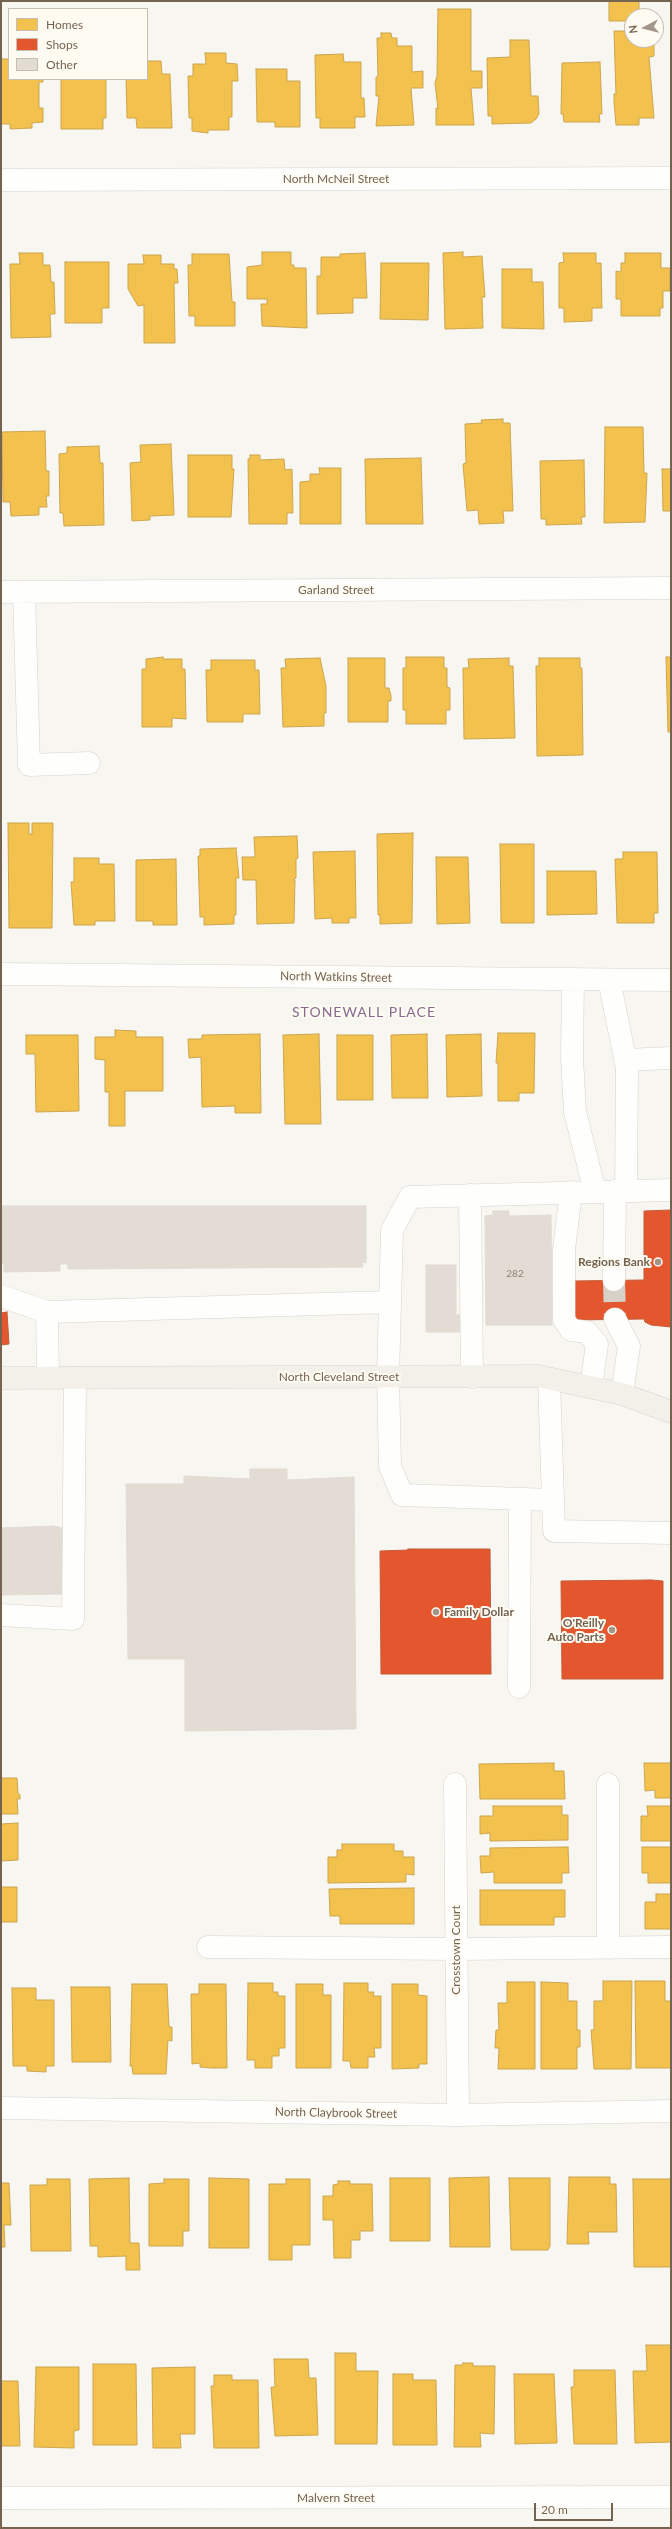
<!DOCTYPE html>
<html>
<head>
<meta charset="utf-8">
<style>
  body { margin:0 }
  #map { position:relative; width:672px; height:2529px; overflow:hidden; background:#f8f6f0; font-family:Lato,sans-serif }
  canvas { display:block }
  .frame { position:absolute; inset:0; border:2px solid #756351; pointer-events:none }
  .legend { position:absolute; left:8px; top:8px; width:140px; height:72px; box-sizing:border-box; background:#fefbf3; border:1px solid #c7beb2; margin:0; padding:5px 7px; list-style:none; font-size:12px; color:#756351 }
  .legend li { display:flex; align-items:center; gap:8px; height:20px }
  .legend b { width:20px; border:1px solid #c7beb2 }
  .north { position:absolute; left:624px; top:8px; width:40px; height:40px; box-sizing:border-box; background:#fefbf3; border:1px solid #c7beb2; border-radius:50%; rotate:263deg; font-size:11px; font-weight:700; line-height:16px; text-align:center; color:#756351 }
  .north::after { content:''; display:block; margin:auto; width:14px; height:18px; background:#a39689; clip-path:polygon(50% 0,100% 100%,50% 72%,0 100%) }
  .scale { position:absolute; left:534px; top:2503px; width:79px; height:18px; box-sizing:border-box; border:2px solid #756351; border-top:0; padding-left:5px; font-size:12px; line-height:14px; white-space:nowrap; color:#756351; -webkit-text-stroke:3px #fefbf3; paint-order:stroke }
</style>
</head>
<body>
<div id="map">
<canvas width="672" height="2529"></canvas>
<div class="frame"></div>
<ul class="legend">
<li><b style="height:11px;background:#f2c14e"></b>Homes</li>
<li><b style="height:11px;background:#e4572e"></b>Shops</li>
<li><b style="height:11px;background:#e2dcd5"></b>Other</li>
</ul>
<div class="north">N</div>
<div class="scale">20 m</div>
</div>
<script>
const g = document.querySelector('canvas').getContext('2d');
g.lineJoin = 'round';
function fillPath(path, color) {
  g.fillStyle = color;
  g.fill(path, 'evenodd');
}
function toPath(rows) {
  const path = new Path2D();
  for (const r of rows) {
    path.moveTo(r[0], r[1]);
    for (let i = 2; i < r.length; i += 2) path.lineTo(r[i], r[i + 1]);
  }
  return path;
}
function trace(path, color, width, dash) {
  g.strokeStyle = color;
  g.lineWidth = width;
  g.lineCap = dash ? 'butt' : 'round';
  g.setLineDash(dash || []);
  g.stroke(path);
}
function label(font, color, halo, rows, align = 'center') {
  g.font = font + ' Lato,sans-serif';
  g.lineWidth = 4;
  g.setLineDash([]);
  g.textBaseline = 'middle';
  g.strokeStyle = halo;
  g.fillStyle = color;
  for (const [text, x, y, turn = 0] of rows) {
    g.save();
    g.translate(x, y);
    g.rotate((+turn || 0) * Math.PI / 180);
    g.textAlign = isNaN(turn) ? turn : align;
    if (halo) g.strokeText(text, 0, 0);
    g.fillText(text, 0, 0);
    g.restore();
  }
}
const homes = toPath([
  [609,1,639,1,639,16,632,16,632,40,654,40,654,56,649,57,654,118,639,118,639,125,616,125,614,102,614,94,616,94,614,31,626,31,625,24,630,25,630,21,609,21,609,1],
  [438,9,471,9,471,71,482,71,482,88,471,88,474,125,436,125,436,108,438,109,435,83,437,76,438,9],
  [381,33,391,33,392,38,397,38,397,46,412,46,412,72,423,71,423,88,411,88,414,125,376,126,379,96,376,96,376,77,378,77,377,38,381,38,381,33],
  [510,40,529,40,531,96,538,96,539,114,536,119,531,123,492,124,492,116,488,116,487,58,510,57,510,40],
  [205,53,226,53,226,63,237,64,238,81,232,81,232,117,229,117,229,130,208,130,208,133,192,131,192,118,189,118,188,76,193,76,193,64,206,64,205,53],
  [343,54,344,62,361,62,361,98,364,98,365,117,355,117,355,128,320,128,320,118,316,118,315,55,343,54],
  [1,59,9,59,9,79,43,79,43,82,39,82,39,108,43,108,43,122,32,123,32,128,10,129,10,124,1,124,1,59],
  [147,61,161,61,162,74,170,74,172,128,137,128,136,118,127,118,126,79,147,79,147,61],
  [600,62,602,114,599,114,600,122,564,122,563,114,561,114,562,63,600,62],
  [256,69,287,69,287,81,300,81,300,127,275,127,275,122,257,122,256,69],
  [61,79,106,79,106,118,103,118,103,129,61,129,61,79],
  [262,252,291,252,291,265,294,265,294,268,306,268,307,328,262,326,261,304,267,304,267,299,247,299,247,267,262,265,262,252],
  [463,252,463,257,482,256,485,297,482,297,483,328,445,329,443,253,463,252],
  [19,253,43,253,43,265,50,265,51,282,54,282,55,314,50,314,51,337,11,338,10,264,20,264,19,253],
  [365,253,367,298,353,298,353,313,317,314,317,276,321,276,321,257,340,257,340,254,365,253],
  [563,253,596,253,596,263,601,263,602,308,592,308,592,321,564,322,564,308,559,308,559,263,564,262,563,253],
  [625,253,661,253,661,268,670,268,670,291,663,291,663,308,660,308,660,316,621,316,621,299,616,299,616,271,621,272,621,263,625,263,625,253],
  [192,254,229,254,232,302,235,302,235,326,195,326,195,316,189,316,188,265,192,265,192,254],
  [143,255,161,255,161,264,174,264,174,269,177,269,178,283,174,283,175,343,144,343,144,305,138,306,128,289,128,264,144,264,143,255],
  [65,262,109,262,109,308,102,308,102,323,65,323,65,262],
  [381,263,429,263,428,320,380,319,381,263],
  [502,269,532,269,532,282,543,282,544,329,502,328,502,269],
  [503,419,503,423,510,423,513,511,503,511,504,523,479,524,478,510,467,511,463,464,466,463,465,424,482,423,481,420,503,419],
  [605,427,643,427,644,473,647,473,645,522,604,523,605,427],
  [45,431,46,471,49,471,49,496,46,496,47,507,39,507,39,515,11,516,10,502,3,502,2,432,45,431],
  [171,444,174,515,150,516,150,520,132,521,130,463,141,462,140,445,171,444],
  [99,446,100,463,103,463,104,525,64,526,63,513,60,513,59,454,67,453,67,447,99,446],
  [188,455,232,455,232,469,234,469,231,517,188,517,188,455],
  [250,455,260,455,260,460,284,459,285,470,292,469,293,513,287,513,287,524,249,524,248,459,250,459,250,455],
  [421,458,423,524,366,524,365,459,421,458],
  [584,460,585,517,581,517,582,524,546,525,546,519,541,519,540,461,584,460],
  [319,468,341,468,341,524,300,524,300,482,310,481,310,474,320,474,319,468],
  [662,469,671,469,671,511,663,511,662,469],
  [163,657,163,659,182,659,182,669,185,669,186,719,172,718,172,727,142,727,142,669,146,669,146,659,163,657],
  [406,657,444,657,444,668,447,668,447,687,450,688,450,710,446,710,446,724,406,724,406,710,403,710,403,668,406,668,406,657],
  [666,657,671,657,671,732,668,732,666,657],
  [320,658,326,686,326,713,324,713,324,726,283,727,281,668,286,668,285,659,320,658],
  [348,658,385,658,385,688,389,688,391,696,391,701,388,701,388,722,348,722,348,658],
  [509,658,509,666,513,666,515,738,464,739,463,668,469,668,468,659,509,658],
  [539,658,580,658,580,668,582,668,583,755,537,756,536,666,539,666,539,658],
  [211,660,255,660,255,670,259,670,260,714,243,714,243,722,207,722,206,670,211,670,211,660],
  [8,823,29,823,29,834,32,834,32,823,53,823,52,928,9,928,8,823],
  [413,833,412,923,380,924,380,915,378,915,377,834,413,833],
  [297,836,298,858,296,859,296,878,293,880,295,880,294,923,257,924,256,880,243,880,242,857,255,857,254,837,297,836],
  [500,844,534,844,534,923,501,923,500,844],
  [236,848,239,878,236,878,236,915,234,915,234,924,204,925,204,917,200,917,198,856,200,856,200,849,236,848],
  [355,851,356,918,349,918,349,923,332,923,332,918,315,919,313,852,355,851],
  [623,852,657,852,658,913,654,913,654,923,617,923,615,859,623,859,623,852],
  [436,857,468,857,470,923,437,924,436,857],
  [74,858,99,858,99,864,114,864,115,921,95,921,95,925,74,925,71,882,74,882,74,858],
  [176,859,177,925,153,925,153,921,136,921,136,860,176,859],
  [547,871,596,871,597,914,547,915,547,871],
  [115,1030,136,1031,136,1037,163,1037,163,1091,125,1091,125,1126,109,1126,109,1092,105,1092,105,1060,95,1059,95,1037,115,1037,115,1030],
  [498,1033,535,1033,534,1093,519,1093,519,1101,498,1101,498,1063,496,1063,498,1033],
  [260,1034,261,1113,235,1113,235,1106,202,1107,201,1057,189,1058,188,1039,202,1039,202,1035,260,1034],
  [319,1034,321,1124,285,1124,283,1035,319,1034],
  [427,1034,428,1098,392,1098,391,1035,427,1034],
  [481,1034,482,1096,447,1097,446,1035,481,1034],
  [26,1035,78,1035,79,1111,36,1112,35,1054,26,1054,26,1035],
  [337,1035,373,1035,373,1100,337,1100,337,1035],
  [554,1763,554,1771,564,1771,565,1799,480,1799,479,1764,554,1763],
  [644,1763,671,1763,671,1798,655,1798,655,1790,645,1791,644,1763],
  [1,1778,17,1778,18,1793,20,1795,20,1799,17,1799,18,1814,1,1814,1,1778],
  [493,1806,562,1806,562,1815,568,1815,568,1840,490,1841,490,1833,480,1834,480,1816,493,1816,493,1806],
  [647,1806,671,1806,671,1841,641,1841,641,1816,648,1816,647,1806],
  [18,1823,18,1860,1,1861,1,1824,18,1823],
  [342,1844,394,1844,394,1851,403,1851,403,1857,414,1857,414,1875,406,1874,406,1882,328,1883,328,1857,337,1857,337,1850,342,1850,342,1844],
  [568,1847,569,1873,562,1873,562,1883,494,1883,494,1872,481,1873,480,1856,490,1856,490,1848,568,1847],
  [642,1847,671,1847,671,1883,648,1883,648,1873,642,1873,642,1847],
  [1,1887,17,1887,17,1922,1,1922,1,1887],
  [414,1888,414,1924,340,1924,340,1916,330,1916,329,1889,414,1888],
  [480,1890,565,1890,565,1917,554,1917,554,1925,480,1925,480,1890],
  [656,1894,671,1894,671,1929,645,1929,645,1902,656,1902,656,1894],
  [603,1981,632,1981,631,2069,594,2069,591,2030,594,2030,594,2001,603,2001,603,1981],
  [635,1981,665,1981,665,2001,671,2001,671,2068,636,2068,635,1981],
  [507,1982,535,1982,535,2069,498,2069,499,2048,495,2048,496,2030,499,2030,498,2003,507,2003,507,1982],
  [541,1982,568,1983,568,2001,577,2001,577,2030,580,2030,580,2047,577,2047,577,2069,541,2069,541,1982],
  [248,1983,273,1983,273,1992,278,1992,278,1996,285,1996,285,2048,279,2048,279,2056,272,2056,272,2068,255,2068,255,2060,247,2060,248,1983],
  [344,1983,368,1983,368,1992,374,1992,373,1996,381,1996,381,2048,374,2048,375,2057,368,2057,368,2068,351,2068,350,2061,343,2061,344,1983],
  [132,1984,167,1984,169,2027,172,2027,172,2041,168,2040,166,2074,133,2074,132,2066,130,2066,132,1984],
  [199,1984,226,1984,227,2068,211,2068,200,2067,200,2063,192,2064,191,1994,199,1994,199,1984],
  [296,1984,323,1984,323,1995,331,1995,331,2068,296,2068,296,1984],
  [392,1984,418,1984,418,1995,427,1996,427,2064,419,2064,419,2068,392,2069,392,1984],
  [71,1987,110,1987,111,2062,72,2062,71,1987],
  [12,1988,36,1988,36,2000,54,2000,54,2066,46,2066,46,2072,27,2071,27,2066,13,2066,12,1988],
  [489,2177,490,2247,450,2247,449,2178,489,2177],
  [569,2177,610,2177,610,2184,616,2184,617,2232,588,2232,589,2244,567,2244,569,2177],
  [129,2178,130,2243,139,2243,140,2270,126,2270,126,2256,98,2257,98,2246,90,2246,89,2179,129,2178],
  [209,2178,249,2179,249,2248,209,2248,209,2178],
  [390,2178,430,2178,430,2241,390,2241,390,2178],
  [509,2178,550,2178,550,2246,548,2250,511,2250,509,2178],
  [47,2179,70,2179,71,2251,31,2251,30,2185,47,2185,47,2179],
  [164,2179,189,2179,189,2231,183,2231,183,2246,149,2246,149,2184,164,2183,164,2179],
  [286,2179,310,2179,310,2245,292,2245,292,2260,269,2260,269,2184,286,2184,286,2179],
  [633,2179,671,2179,671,2267,634,2267,633,2179],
  [338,2181,350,2181,350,2184,372,2184,373,2231,360,2231,360,2240,351,2240,351,2258,334,2258,333,2220,323,2220,323,2196,333,2196,333,2185,338,2184,338,2181],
  [1,2183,9,2183,11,2225,4,2225,5,2247,1,2247,1,2183],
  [646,2345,671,2345,671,2442,635,2443,633,2371,647,2371,646,2345],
  [335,2353,356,2353,356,2371,378,2371,377,2444,335,2444,335,2353],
  [274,2359,308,2359,309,2378,316,2378,318,2435,275,2436,271,2387,275,2387,274,2359],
  [463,2363,473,2363,473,2366,495,2366,494,2434,480,2433,481,2447,454,2447,455,2365,463,2365,463,2363],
  [93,2364,136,2364,137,2445,93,2445,93,2364],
  [36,2367,79,2367,79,2430,74,2431,74,2448,34,2447,36,2367],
  [195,2367,195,2434,180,2434,181,2448,153,2448,152,2368,195,2367],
  [574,2370,615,2370,617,2444,574,2444,571,2387,574,2387,574,2370],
  [393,2374,413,2374,413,2380,436,2380,437,2445,393,2445,393,2374],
  [514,2374,554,2374,557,2443,515,2444,514,2374],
  [214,2375,232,2375,232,2380,258,2380,259,2448,214,2448,211,2386,214,2386,214,2375],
  [1,2381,18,2381,20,2446,1,2446,1,2381]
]);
const shops = toPath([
  [671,1210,671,1327,651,1325,645,1322,644,1319,574,1320,573,1281,644,1280,644,1211,671,1210],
  [7,1312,9,1344,1,1345,1,1313,7,1312],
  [408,1549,490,1549,491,1674,381,1674,380,1551,408,1550,408,1549],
  [651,1580,663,1581,663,1679,562,1679,561,1581,651,1580]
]);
const building = toPath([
  [1,1206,366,1206,366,1263,362,1262,363,1267,68,1269,68,1264,60,1264,60,1271,4,1272,4,1264,1,1264,1,1206],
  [493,1211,509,1211,509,1216,551,1215,552,1325,486,1325,485,1216,493,1215,493,1211],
  [426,1265,456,1265,456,1315,462,1315,462,1332,426,1332,426,1265],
  [250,1469,287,1469,287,1480,354,1477,356,1729,185,1731,185,1659,128,1659,126,1484,184,1484,184,1476,250,1479,250,1469],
  [53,1526,63,1528,63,1594,1,1595,1,1528,53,1526]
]);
const minorTunnel = toPath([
  [614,1280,615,1319]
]);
const minor = toPath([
  [1,180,671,178],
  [1,592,671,588],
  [24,592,29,765,89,763],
  [1,974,671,980],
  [573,979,572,1058,575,1112,595,1192],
  [609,980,627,1068,626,1191],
  [625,1060,671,1058],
  [571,1192,564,1249,564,1320,571,1330,587,1332,597,1344,591,1387],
  [470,1195,472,1377],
  [614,1280,615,1191],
  [1,1296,47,1312],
  [615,1319,629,1346,622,1394],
  [48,1378,47,1312,390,1302],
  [549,1379,554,1531,671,1533],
  [553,1500,402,1495,390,1466,388,1377,392,1230,410,1197,671,1190],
  [1,1615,73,1619,75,1378],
  [519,1687,520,1499],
  [455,1784,458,2115],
  [608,1784,608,1948],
  [208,1947,456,1949,671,1947],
  [1,2108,458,2115,671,2111],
  [1,2498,671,2497]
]);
const major = toPath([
  [1,1378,538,1376,622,1394,671,1412]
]);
const markers = [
  [658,1262,4,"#a39689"],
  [436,1612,4,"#a39689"],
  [612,1630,4,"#a39689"]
];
const numberNames = [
  ["282",515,1274]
];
const streetNames = [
  ["North McNeil Street",336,179],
  ["Garland Street",336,590],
  ["North Watkins Street",336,977,1],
  ["North Cleveland Street",339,1377],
  ["Crosstown Court",456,1950,-90],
  ["North Claybrook Street",336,2113,1],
  ["Malvern Street",336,2498]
];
const poiNames = [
  ["Regions Bank",650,1262],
  ["Family Dollar",444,1612,"left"],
  ["O'Reilly",604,1623],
  ["Auto Parts",604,1637]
];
const quarterNames = [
  ["STONEWALL PLACE",364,1012]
];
fillPath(homes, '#f2c14e');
trace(homes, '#cca54f', 1);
fillPath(shops, '#e4572e');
trace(shops, '#c35b38', 1);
fillPath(building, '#e2dcd5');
trace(building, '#e0dbd3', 1);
trace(minorTunnel, '#d7d1c8', 22, [22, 11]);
trace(minor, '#d6d2cb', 23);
trace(major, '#d9d3cd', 23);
trace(minor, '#fefefd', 22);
trace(major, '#f2f0e8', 22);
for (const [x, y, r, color] of markers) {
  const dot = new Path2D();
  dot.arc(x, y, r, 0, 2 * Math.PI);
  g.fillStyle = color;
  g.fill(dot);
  trace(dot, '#fefbf3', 1.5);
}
label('10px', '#928475', null, numberNames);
label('12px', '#756351', '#fefbf3', streetNames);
label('bold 12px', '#756351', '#fefbf3', poiNames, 'right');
g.letterSpacing = '1px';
label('14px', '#896990', '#fefbf3', quarterNames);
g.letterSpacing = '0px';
</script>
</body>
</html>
